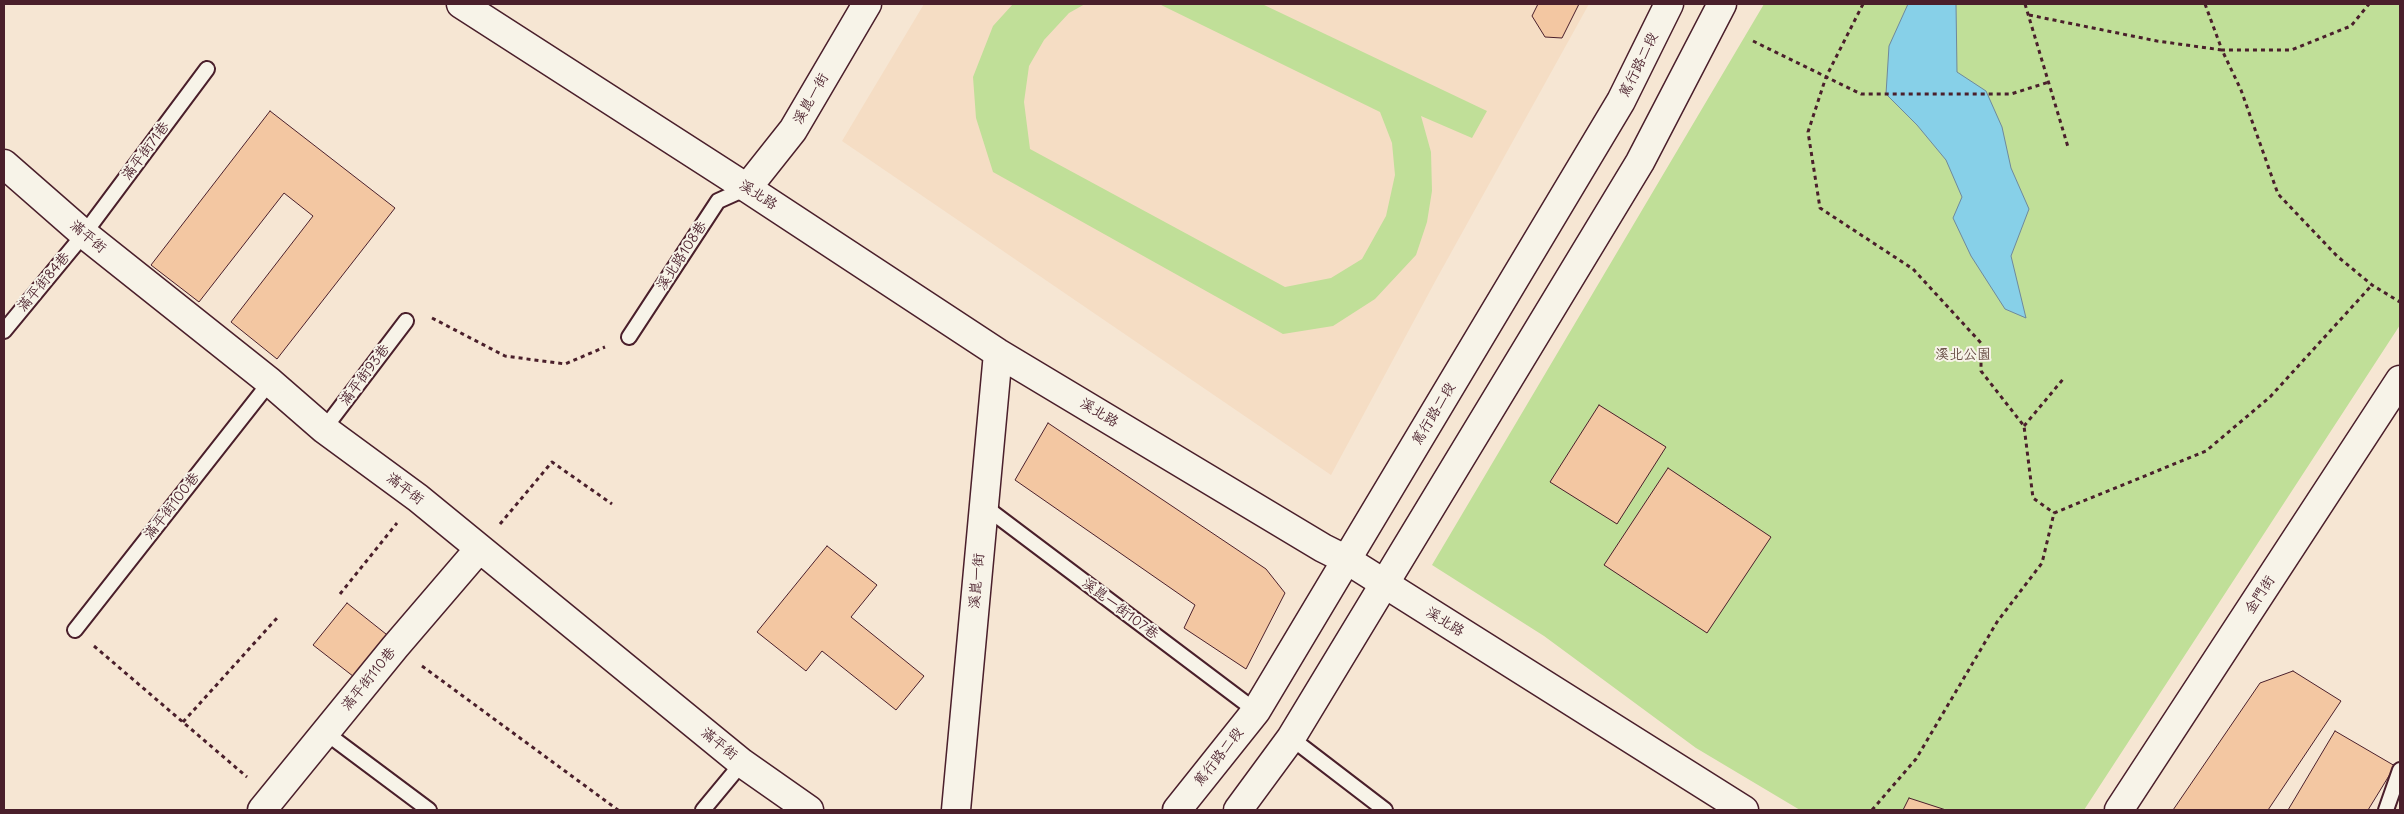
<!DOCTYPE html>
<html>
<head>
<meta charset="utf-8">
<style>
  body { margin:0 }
  #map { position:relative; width:2404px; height:814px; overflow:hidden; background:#f6e6d3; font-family:Delius,sans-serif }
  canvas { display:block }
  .frame { position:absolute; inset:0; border:5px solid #4a1f2b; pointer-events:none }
</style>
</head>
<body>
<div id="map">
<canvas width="2404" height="814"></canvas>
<div class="frame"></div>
</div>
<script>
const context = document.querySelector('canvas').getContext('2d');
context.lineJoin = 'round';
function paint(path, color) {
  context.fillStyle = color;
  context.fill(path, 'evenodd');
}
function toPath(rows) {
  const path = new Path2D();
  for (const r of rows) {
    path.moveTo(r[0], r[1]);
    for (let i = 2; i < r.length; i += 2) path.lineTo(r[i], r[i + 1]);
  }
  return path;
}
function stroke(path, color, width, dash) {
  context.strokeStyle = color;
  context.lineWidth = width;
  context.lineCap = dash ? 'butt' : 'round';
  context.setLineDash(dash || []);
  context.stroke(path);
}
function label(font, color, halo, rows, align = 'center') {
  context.font = font + ' Delius,"LXGW WenKai TC",sans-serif';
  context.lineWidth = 4;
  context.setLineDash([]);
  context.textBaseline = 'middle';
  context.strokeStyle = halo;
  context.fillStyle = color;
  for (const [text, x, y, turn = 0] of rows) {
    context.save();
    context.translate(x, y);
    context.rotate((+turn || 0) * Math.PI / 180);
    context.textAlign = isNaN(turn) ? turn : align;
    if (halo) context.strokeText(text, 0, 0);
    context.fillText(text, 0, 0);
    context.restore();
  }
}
const built = toPath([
  [924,4,1589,4,1437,278,1331,475,842,141]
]);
const green = toPath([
  [1013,4,1085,4,1069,13,1044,40,1029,66,1024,102,1030,149,1285,287,1331,278,1362,259,1386,216,1395,175,1392,143,1380,112,1159,4,1262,4,1487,111,1472,138,1421,116,1431,152,1432,191,1427,222,1416,255,1375,299,1333,326,1283,334,993,172,976,118,973,77,993,26],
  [1764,4,2400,4,2400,325,2084,810,1800,810,1696,748,1544,636,1432,565]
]);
const water = toPath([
  [1908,4,1956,4,1957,72,1986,91,2002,127,2011,168,2029,209,2011,256,2026,318,2005,309,1971,256,1953,218,1962,197,1946,160,1917,125,1886,94,1889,46,1908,4]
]);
const building = toPath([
  [1538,4,1579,4,1562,38,1545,37,1532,16,1538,4],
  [270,111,395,208,277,359,231,322,313,216,284,193,199,302,151,265,270,111],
  [1599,405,1666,447,1617,524,1550,482,1599,405],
  [1048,423,1266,569,1285,593,1246,669,1184,628,1195,605,1015,480,1048,423],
  [1668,468,1771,537,1707,633,1604,565,1668,468],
  [827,546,877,585,851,617,924,676,896,710,822,651,806,671,757,632,827,546],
  [347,603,391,638,358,680,313,645,347,603],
  [2293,671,2341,701,2268,810,2173,810,2260,683,2293,671],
  [2335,731,2395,766,2368,810,2288,810,2335,731],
  [1909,798,1946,810,1903,810,1909,798]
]);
const path = toPath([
  [1863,4,1826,77,1808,132,1820,208,1913,269,1981,343,1981,371,2024,426,2033,498,2054,513],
  [2025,4,2068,147],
  [2205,4,2222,50,2291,50,2351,26,2369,4],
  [2029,15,2157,41,2222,50,2241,90,2278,194,2337,256,2372,285,2400,302],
  [1753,41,1861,94,2011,94,2049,82],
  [432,318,505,356,565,364,605,347],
  [2024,426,2064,378],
  [500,524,552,462,612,504],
  [340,594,397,523],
  [94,646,247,777],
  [422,666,618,810],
  [183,722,277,618],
  [1872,810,1916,759,1997,622,2042,563,2054,513,2206,451,2270,397,2372,285]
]);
const lane = toPath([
  [4,331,84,234,207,69],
  [629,337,718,201,747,188],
  [324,429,406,321],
  [984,506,1256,711],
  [75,630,270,382],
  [326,733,429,810],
  [1291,738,1385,810],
  [703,810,742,763],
  [2386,810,2400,770]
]);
const street = toPath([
  [461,4,747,188,998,353,1323,548,1347,560,1744,810],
  [4,164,84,234,270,382,324,429,418,498,742,763,809,810],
  [747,188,793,130,867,4],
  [262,810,395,647,479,549],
  [956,810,998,353],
  [2119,810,2400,380]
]);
const secondary = toPath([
  [1177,810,1256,711,1621,101,1669,4],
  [1238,810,1291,738,1640,162,1722,4]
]);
const streetNames = [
  ["篤行路二段",1639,65,-64],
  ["溪崑一街",811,99,-60],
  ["滿平街71巷",146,151,-53],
  ["溪北路",758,195,33],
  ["滿平街",88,237,40],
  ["溪北路108巷",682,256,-57],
  ["滿平街84巷",44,282,-50],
  ["滿平街93巷",365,375,-53],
  ["溪北路",1099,413,31],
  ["篤行路二段",1434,414,-59],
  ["滿平街",405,489,37],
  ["滿平街100巷",172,506,-52],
  ["溪崑一街",977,581,-85],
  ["金門街",2260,595,-57],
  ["溪崑一街107巷",1120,609,37],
  ["溪北路",1445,622,32],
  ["滿平街110巷",369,679,-51],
  ["滿平街",719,744,39],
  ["篤行路二段",1219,757,-52]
];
const parkNames = [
  ["溪北公園",1963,355]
];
paint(built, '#f5ddc4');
paint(green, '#c0df98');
paint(water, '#87d0e8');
stroke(water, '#6f899c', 1);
paint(building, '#f3c7a2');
stroke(building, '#4a1f2b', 1);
stroke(lane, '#4a1f2b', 18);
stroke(street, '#4a1f2b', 31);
stroke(secondary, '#4a1f2b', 31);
stroke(path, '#4a1f2b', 3, [4, 4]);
stroke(lane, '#f7f3e8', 14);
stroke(street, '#f7f3e8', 28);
stroke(secondary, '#f7f3e8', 28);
label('14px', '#4a1f2b', '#f7f3e8', streetNames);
label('14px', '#684f46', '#f7f3e8', parkNames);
</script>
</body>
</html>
